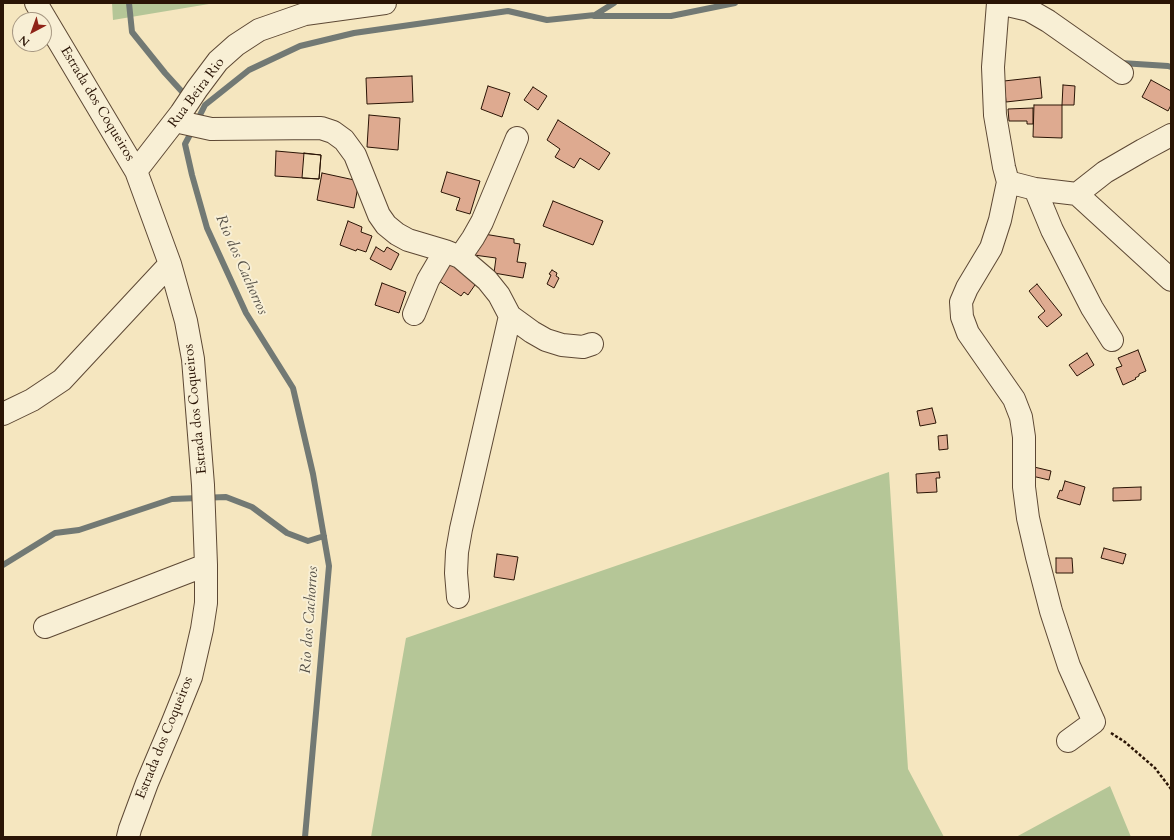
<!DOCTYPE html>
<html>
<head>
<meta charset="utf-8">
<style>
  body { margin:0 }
  #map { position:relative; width:1174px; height:840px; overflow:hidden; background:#f5e6bf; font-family:Cardo,serif }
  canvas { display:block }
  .frame { position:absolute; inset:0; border:4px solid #2a1405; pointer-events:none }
  .north { position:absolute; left:12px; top:12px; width:40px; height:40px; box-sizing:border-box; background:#f8efd5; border:1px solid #a69782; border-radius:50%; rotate:221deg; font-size:11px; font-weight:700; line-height:16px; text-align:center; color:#2a1405 }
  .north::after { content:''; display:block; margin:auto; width:14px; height:18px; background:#8f2418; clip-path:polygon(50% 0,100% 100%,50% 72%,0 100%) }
</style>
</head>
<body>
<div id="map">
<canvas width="1174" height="840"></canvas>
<div class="frame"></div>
<div class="north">N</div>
</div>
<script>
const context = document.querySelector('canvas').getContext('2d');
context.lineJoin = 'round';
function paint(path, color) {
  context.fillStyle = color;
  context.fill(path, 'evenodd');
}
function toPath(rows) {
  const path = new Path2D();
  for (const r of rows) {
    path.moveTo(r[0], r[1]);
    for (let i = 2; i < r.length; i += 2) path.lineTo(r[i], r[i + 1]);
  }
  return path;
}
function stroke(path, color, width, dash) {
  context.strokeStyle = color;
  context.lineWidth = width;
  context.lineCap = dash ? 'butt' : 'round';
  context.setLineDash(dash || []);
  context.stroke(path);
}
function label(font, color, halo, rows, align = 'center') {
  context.font = font + ' Cardo,serif';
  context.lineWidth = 4;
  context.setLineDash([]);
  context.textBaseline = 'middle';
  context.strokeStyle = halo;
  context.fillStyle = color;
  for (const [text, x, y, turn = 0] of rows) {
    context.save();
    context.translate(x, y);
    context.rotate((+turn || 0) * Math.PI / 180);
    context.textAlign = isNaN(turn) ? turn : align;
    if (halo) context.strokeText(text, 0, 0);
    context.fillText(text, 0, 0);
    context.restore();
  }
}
const green = toPath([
  [112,3,215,3,113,20],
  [889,472,908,769,944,837,371,837,406,638],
  [1110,786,1131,837,1016,837]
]);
const stream = toPath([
  [129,3,132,32,165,73,185,95,185,98],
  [594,16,671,16,735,3],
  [1121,63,1168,66,1171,67],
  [197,121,205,105,249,70,300,46,354,33,508,11,547,20,595,15,614,3],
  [193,129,185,144,192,175,207,228,246,313,293,388,313,474,329,566,305,837],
  [3,565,55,533,79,530,172,499,226,497,252,507,287,533,308,541,324,536]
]);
const building = toPath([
  [412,76,413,102,367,104,366,78,412,76],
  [1040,77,1042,98,1006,102,1004,81,1040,77],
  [1151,80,1171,91,1171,105,1168,111,1142,97,1151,80],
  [1063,85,1075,86,1074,105,1062,105,1063,85],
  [488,86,510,93,502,117,481,109,488,86],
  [533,87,547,96,538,110,524,100,533,87],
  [1034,105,1062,105,1062,138,1033,137,1034,105],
  [1033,108,1033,124,1027,124,1027,121,1009,121,1008,109,1033,108],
  [369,115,400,118,398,150,367,147,369,115],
  [558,120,610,153,599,170,580,158,574,168,555,157,560,149,547,140,558,120],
  [276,151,321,155,319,179,275,176,276,151],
  [304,153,321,155,319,179,302,178,304,153],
  [447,172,480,181,470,214,456,210,460,198,441,192,447,172],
  [322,173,359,181,354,208,317,200,322,173],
  [553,201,603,221,593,245,543,226,553,201],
  [348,221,362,227,361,232,372,236,366,252,357,249,356,251,340,245,348,221],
  [478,233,514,239,514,243,520,244,517,262,526,263,523,278,494,273,496,258,474,255,478,233],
  [376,247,384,252,387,247,399,254,391,270,370,259,376,247],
  [448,262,477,282,468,295,464,292,461,296,436,279,448,262],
  [552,270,557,273,556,276,559,278,554,288,547,284,551,275,549,274,552,270],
  [382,283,406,292,399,313,375,305,382,283],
  [1037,284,1062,315,1047,327,1038,317,1045,311,1029,291,1037,284],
  [1138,350,1146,371,1139,374,1139,376,1135,378,1136,379,1123,385,1116,368,1122,366,1118,358,1138,350],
  [1087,353,1094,365,1077,376,1069,365,1087,353],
  [932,408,936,423,920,426,917,411,932,408],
  [947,435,948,449,939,450,938,436,947,435],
  [1034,467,1051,471,1049,480,1032,476,1034,467],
  [939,472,940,478,936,478,937,492,917,493,916,474,939,472],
  [1065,481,1085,487,1080,505,1057,498,1060,490,1062,491,1065,481],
  [1141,487,1141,500,1113,501,1113,488,1141,487],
  [1104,548,1126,554,1123,564,1101,558,1104,548],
  [497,554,518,557,514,580,494,577,497,554],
  [1056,558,1072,558,1073,573,1056,573,1056,558]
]);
const path = toPath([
  [1111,733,1125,742,1155,768,1171,789]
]);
const minor = toPath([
  [36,3,136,171,170,264,186,321,193,359,203,485,206,565,206,603,202,629,191,677,172,724,147,783,130,829,128,837],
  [998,3,993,67,995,115,1004,167,1008,182,1035,189,1077,194,1105,172,1143,150,1171,135],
  [999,3,1029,10,1048,21,1122,73],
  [175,121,211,129,321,128,333,132,344,140,355,155,379,215,386,225,397,234,408,240,445,251,460,257,487,280,499,295,510,316,532,332,546,340,562,345,583,347,592,344],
  [136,171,181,113,197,89,218,61,236,45,259,30,305,14,385,3],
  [1008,182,1000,220,991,248,967,288,961,302,962,317,968,333,1014,399,1021,417,1024,437,1024,487,1028,518,1037,557,1051,611,1069,666,1094,722,1068,741],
  [1035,189,1052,230,1092,308,1112,340],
  [1077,194,1171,280],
  [460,257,473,238,482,222,517,138],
  [414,314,428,280,445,251],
  [3,414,32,400,62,380,170,264],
  [458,597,456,573,457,552,461,529,510,316],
  [45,627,206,565]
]);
const streetNames = [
  ["Rua Beira Rio",197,93,-53],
  ["Estrada dos Coqueiros",97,104,59],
  ["Estrada dos Coqueiros",196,409,-96],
  ["Estrada dos Coqueiros",165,738,-68]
];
const waterNames = [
  ["Rio dos Cachorros",241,265,66],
  ["Rio dos Cachorros",310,620,-86]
];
paint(green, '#b5c697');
stroke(stream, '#727974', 6);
paint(building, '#deaa90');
stroke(building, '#2a1405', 1);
stroke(minor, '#5d4834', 24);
stroke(path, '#2a1405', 2.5, [3, 2]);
stroke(minor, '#f8efd5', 22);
label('14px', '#2a1405', '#f8efd5', streetNames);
label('italic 15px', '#544f46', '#f8efd5', waterNames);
</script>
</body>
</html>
